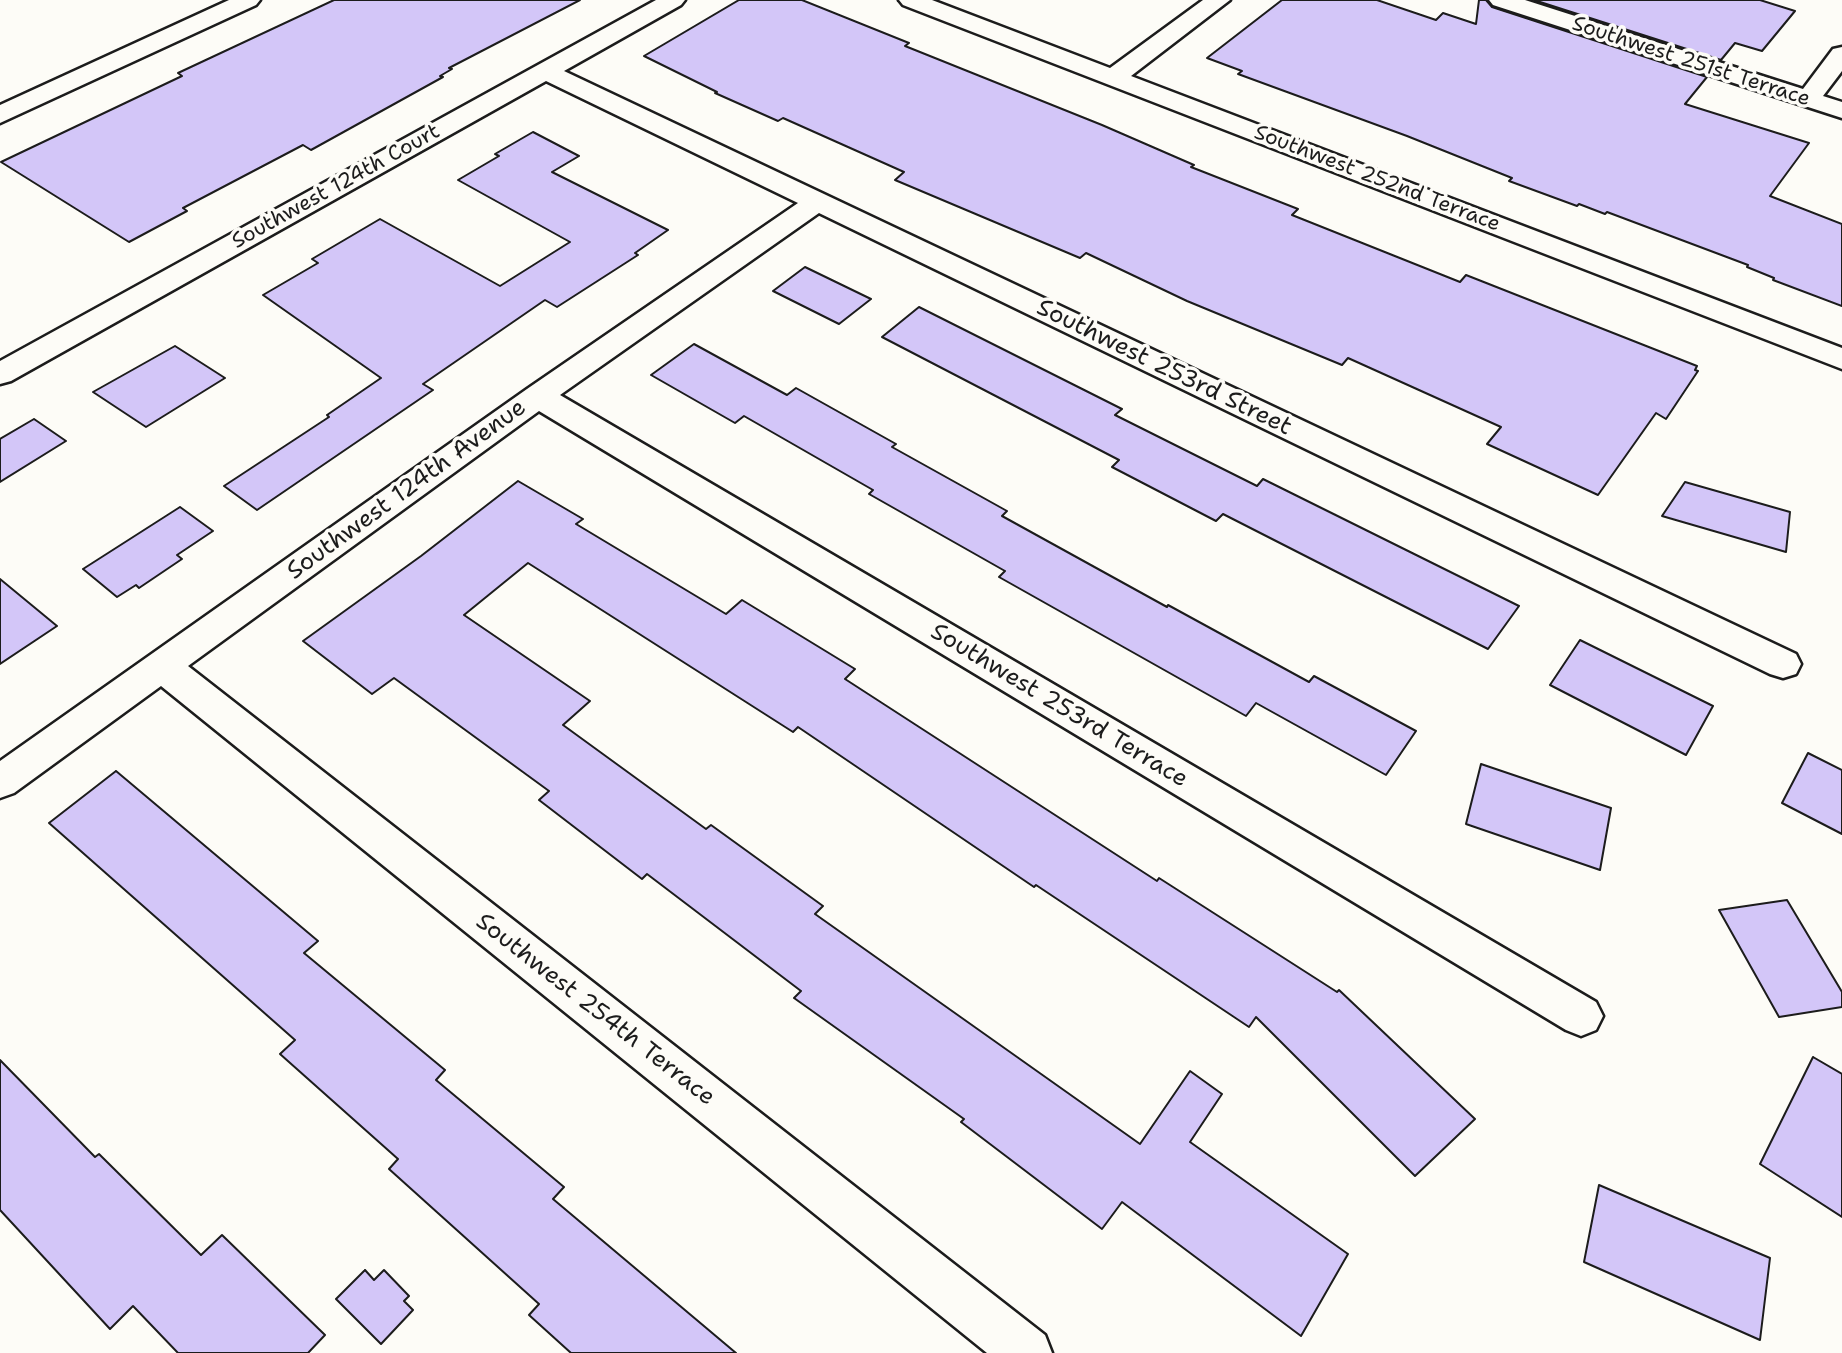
<!DOCTYPE html>
<html>
<head>
<meta charset="utf-8">
<style>
  body { margin:0 }
  canvas { display:block; background:#fdfcf7 }
</style>
</head>
<body>
<canvas width="1842" height="1353"></canvas>
<script>
const context = document.querySelector('canvas').getContext('2d');
context.lineJoin = 'round';
function paint(path, color) {
  context.fillStyle = color;
  context.fill(path, 'evenodd');
}
function toPath(rows) {
  const path = new Path2D();
  for (const r of rows) {
    path.moveTo(r[0], r[1]);
    for (let i = 2; i < r.length; i += 2) path.lineTo(r[i], r[i + 1]);
  }
  return path;
}
function stroke(path, color, width, dash) {
  context.strokeStyle = color;
  context.lineWidth = width;
  context.lineCap = dash ? 'butt' : 'round';
  context.setLineDash(dash || []);
  context.stroke(path);
}
function label(font, color, halo, rows, align = 'center') {
  context.font = font + ' "Shantell Sans",sans-serif';
  context.lineWidth = 7;
  context.setLineDash([]);
  context.textBaseline = 'middle';
  context.strokeStyle = halo;
  context.fillStyle = color;
  for (const [text, x, y, turn = 0] of rows) {
    context.save();
    context.translate(x, y);
    context.rotate((+turn || 0) * Math.PI / 180);
    context.textAlign = isNaN(turn) ? turn : align;
    if (halo) context.strokeText(text, 0, 0);
    context.fillText(text, 0, 0);
    context.restore();
  }
}
const building = toPath([
  [334,0,580,0,449,68,452,69,440,76,443,77,311,150,303,145,183,208,187,211,129,242,1,162,182,76,178,73,334,0],
  [739,0,802,0,909,43,905,46,1102,125,1194,165,1191,167,1298,209,1292,215,1460,282,1466,275,1697,366,1695,370,1698,371,1666,419,1656,413,1598,495,1487,444,1501,427,1348,358,1342,365,1187,301,1086,253,1080,258,895,180,904,172,783,118,778,121,715,93,717,92,644,56,739,0],
  [1282,0,1377,0,1436,20,1443,13,1476,24,1479,0,1486,0,1492,7,1707,77,1685,104,1809,143,1770,196,1842,224,1842,306,1773,280,1774,278,1747,267,1748,265,1607,212,1605,214,1579,204,1577,206,1509,181,1512,178,1407,136,1238,74,1242,71,1207,58,1282,0],
  [1534,0,1760,0,1795,11,1762,51,1735,43,1721,60,1534,0],
  [533,132,579,156,552,172,668,230,635,253,638,255,557,307,545,300,423,384,433,390,257,510,224,486,329,417,327,415,381,378,263,295,318,263,312,259,380,219,500,286,570,242,458,180,499,156,495,154,533,132],
  [805,267,871,299,839,324,773,291,805,267],
  [919,307,1122,409,1115,415,1257,486,1263,479,1519,606,1488,649,1223,514,1216,521,1112,467,1119,460,882,337,919,307],
  [694,344,787,395,796,388,896,444,892,447,1007,511,1002,516,1167,607,1168,605,1309,682,1314,676,1416,731,1386,775,1256,703,1246,716,999,577,1005,571,869,494,873,490,744,416,735,423,651,375,694,344],
  [175,346,225,378,146,427,93,392,175,346],
  [34,419,66,441,0,482,0,439,34,419],
  [518,481,583,519,576,524,726,614,742,600,855,669,845,679,1157,881,1159,878,1337,992,1339,990,1475,1119,1415,1176,1256,1017,1249,1027,1036,885,1034,887,798,727,793,732,528,563,464,615,590,701,563,725,706,829,711,825,823,906,815,914,1140,1144,1190,1071,1222,1094,1190,1142,1348,1254,1301,1336,1122,1202,1102,1229,961,1122,964,1119,794,998,801,991,647,874,642,879,539,800,549,791,394,678,372,694,303,641,421,556,518,481],
  [1685,482,1790,512,1786,552,1662,516,1685,482],
  [180,507,213,531,177,555,182,559,139,588,136,585,117,597,83,569,180,507],
  [0,579,57,626,0,664,0,579],
  [1580,640,1713,706,1686,755,1550,685,1580,640],
  [1808,753,1842,770,1842,834,1782,803,1808,753],
  [1481,764,1611,808,1600,870,1466,824,1481,764],
  [116,771,318,941,304,953,445,1070,436,1080,564,1187,553,1199,736,1353,571,1353,529,1315,539,1304,389,1169,398,1159,280,1054,295,1040,49,823,116,771],
  [1787,900,1842,992,1842,1007,1779,1017,1719,910,1787,900],
  [1813,1057,1842,1074,1842,1217,1760,1164,1813,1057],
  [0,1060,95,1157,99,1154,201,1255,222,1235,325,1335,308,1353,178,1353,133,1306,110,1329,0,1210,0,1060],
  [1599,1185,1770,1258,1760,1340,1584,1262,1599,1185],
  [365,1270,374,1280,384,1270,409,1296,404,1301,413,1310,381,1344,336,1299,365,1270]
]);
const minor = toPath([
  [229,0,260,0,256,5,0,123,0,105,229,0],
  [656,0,685,0,681,5,564,71,1796,654,1801,664,1796,674,1783,678,1770,674,819,213,560,395,1596,1002,1603,1016,1596,1030,1581,1036,1566,1030,539,411,188,666,1045,1335,1052,1353,987,1353,161,686,14,793,0,798,0,761,527,389,798,203,546,81,11,381,0,384,0,361,656,0],
  [899,0,932,0,1110,68,1203,0,1230,0,1131,76,1842,348,1842,369,903,5,899,0],
  [1489,0,1525,0,1803,89,1833,49,1842,47,1842,71,1823,96,1842,102,1842,118,1493,5,1489,0]
]);
const farStreetnames = [
  ["Southwest 251st Terrace",1691,62,18],
  ["Southwest 252nd Terrace",1377,179,21],
  ["Southwest 124th Court",336,187,-29]
];
const streetNames = [
  ["Southwest 253rd Street",1164,368,26],
  ["Southwest 124th Avenue",407,490,-36],
  ["Southwest 253rd Terrace",1059,706,31],
  ["Southwest 254th Terrace",595,1010,38]
];
paint(building, '#d3c6f8');
stroke(building, '#1c1c1c', 2);
stroke(minor, '#1c1c1c', 5);
paint(minor, '#fdfcf7');
label('21px', '#1c1c1c', '#fdfcf7', farStreetnames);
label('24px', '#1c1c1c', '#fdfcf7', streetNames);
</script>
</body>
</html>
